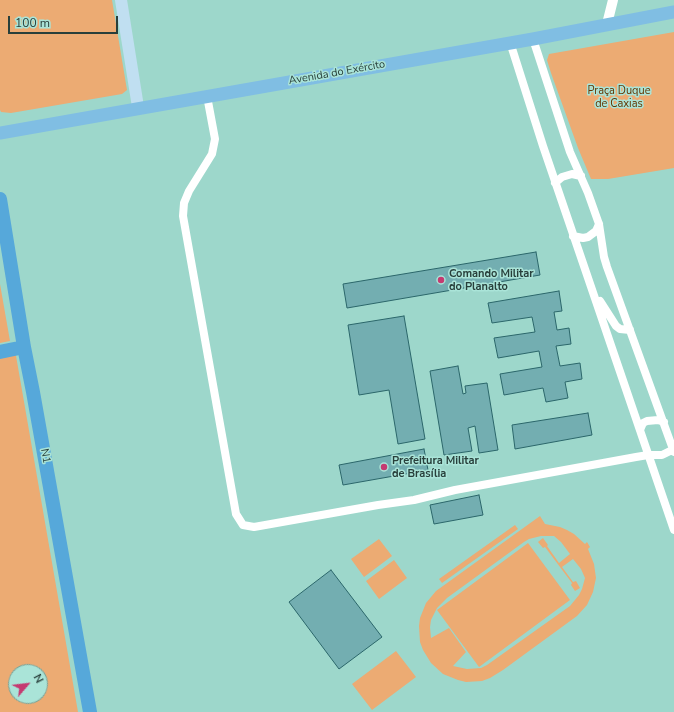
<!DOCTYPE html>
<html>
<head>
<meta charset="utf-8">
<style>
  body { margin:0 }
  #map { position:relative; width:674px; height:712px; overflow:hidden; background:#9dd7cb; font-family:"Nunito Sans",sans-serif }
  canvas { display:block }
  .north { position:absolute; left:8px; top:664px; width:40px; height:40px; box-sizing:border-box; background:#aae4d8; border:1px solid #76a299; border-radius:50%; rotate:62deg; font-size:11px; font-weight:700; line-height:16px; text-align:center; color:#283f3b }
  .north::after { content:''; display:block; margin:auto; width:14px; height:18px; background:#c53a71; clip-path:polygon(50% 0,100% 100%,50% 72%,0 100%) }
  .scale { position:absolute; left:8px; top:16px; width:110px; height:18px; box-sizing:border-box; border:2px solid #283f3b; border-top:0; padding-left:5px; font-size:12px; line-height:14px; white-space:nowrap; color:#283f3b; -webkit-text-stroke:3px #aae4d8; paint-order:stroke }
</style>
</head>
<body>
<div id="map">
<canvas width="674" height="712"></canvas>
<div class="north">N</div>
<div class="scale">100 m</div>
</div>
<script>
const context = document.querySelector('canvas').getContext('2d');
context.lineJoin = 'round';
function paint(path, color) {
  context.fillStyle = color;
  context.fill(path, 'evenodd');
}
function toPath(rows) {
  const path = new Path2D();
  for (const r of rows) {
    path.moveTo(r[0], r[1]);
    for (let i = 2; i < r.length; i += 2) path.lineTo(r[i], r[i + 1]);
  }
  return path;
}
function stroke(path, color, width, dash) {
  context.strokeStyle = color;
  context.lineWidth = width;
  context.lineCap = dash ? 'butt' : 'round';
  context.setLineDash(dash || []);
  context.stroke(path);
}
function label(font, color, halo, rows, align = 'center') {
  context.font = font + ' "Nunito Sans",sans-serif';
  context.lineWidth = 3;
  context.setLineDash([]);
  context.textBaseline = 'middle';
  context.strokeStyle = halo;
  context.fillStyle = color;
  for (const [text, x, y, turn = 0] of rows) {
    context.save();
    context.translate(x, y);
    context.rotate((+turn || 0) * Math.PI / 180);
    context.textAlign = isNaN(turn) ? turn : align;
    if (halo) context.strokeText(text, 0, 0);
    context.fillText(text, 0, 0);
    context.restore();
  }
}
const green = toPath([
  [0,0,112,0,127,90,122,94,11,113,1,112,0,110],
  [674,32,674,168,608,179,591,179,578,148,551,73,547,60,549,54],
  [0,284,10,341,0,343],
  [15,350,78,712,0,712,0,353],
  [16,672,40,672,40,696,16,696],
  [540,516,545,524,560,527,567,530,574,534,585,544,587,542,590,547,588,549,594,564,596,578,593,592,587,605,577,616,503,670,490,678,482,681,466,682,458,680,443,674,431,663,423,650,420,642,419,626,420,618,426,603,436,591],
  [541,536,554,536,561,542,570,554,559,563,547,546,548,545,543,538,538,542,543,548,545,547,572,583,571,585,575,591,580,588,576,581,573,582,562,567,573,559,581,569,585,578,582,589,579,595,570,606,487,665,481,668,467,669,453,666,466,652,449,628,431,638,430,627,431,620,437,608,447,598,524,542,529,539],
  [515,525,518,529,442,583,439,579],
  [379,539,392,556,364,577,351,559],
  [528,543,570,600,479,667,437,610],
  [394,560,407,578,379,599,366,581],
  [396,651,416,677,372,710,352,684]
]);
const building = toPath([
  [536,252,540,275,347,308,343,284,536,252],
  [559,291,562,311,554,312,557,330,569,328,571,344,556,346,560,366,580,363,582,379,565,382,568,398,546,402,543,388,504,395,500,374,542,367,539,351,498,358,494,338,535,332,532,317,492,323,488,303,559,291],
  [404,316,425,439,398,444,389,390,359,395,348,325,404,316],
  [458,366,463,394,466,393,465,386,487,383,498,450,479,453,475,426,468,428,472,451,444,455,430,371,458,366],
  [588,413,592,435,515,449,512,425,588,413],
  [424,449,428,470,343,485,339,465,424,449],
  [479,495,483,515,434,524,430,505,479,495],
  [331,570,382,637,339,669,289,602,331,570]
]);
const minor = toPath([
  [533,39,570,152,588,193,599,224,604,257,607,267,674,452],
  [510,42,543,146,674,530],
  [207,96,215,139,212,154,189,191,184,203,183,216,236,514,243,525,254,527,378,505,414,500,455,490,636,457,648,455,662,455,674,449],
  [555,183,562,177,572,174,581,176],
  [573,236,583,238,588,237,596,231,599,224],
  [600,301,616,326,620,329,630,330],
  [640,430,643,423,647,421,658,420,664,422]
]);
const tertiary = toPath([
  [607,24,613,0]
]);
const secondary = toPath([
  [121,0,138,107]
]);
const primary = toPath([
  [0,133,533,39,674,12]
]);
const trunk = toPath([
  [0,199,24,347,33,392,90,712],
  [0,352,24,347]
]);
const markers = [
  [441,280,4,"#c53a71"],
  [384,467,4,"#c53a71"]
];
const streetNames = [
  ["Avenida do Exército",337,73,-10],
  ["N1",45,456,80]
];
const parkNames = [
  ["Praça Duque",619,91],
  ["de Caxias",619,104]
];
const poiNames = [
  ["Comando Militar",449,274],
  ["do Planalto",449,287],
  ["Prefeitura Militar",392,461],
  ["de Brasília",392,474]
];
paint(green, '#ecab73');
paint(building, '#73aeb1');
stroke(building, '#2b666a', 1);
stroke(minor, '#fff', 8);
stroke(tertiary, '#fff', 10);
stroke(secondary, '#c0dff1', 12);
stroke(primary, '#80bee3', 13);
stroke(trunk, '#56a8da', 14);
for (const [x, y, r, color] of markers) {
  const dot = new Path2D();
  dot.arc(x, y, r, 0, 2 * Math.PI);
  context.fillStyle = color;
  context.fill(dot);
  stroke(dot, '#aae4d8', 1.5);
}
label('11px', '#283f3b', '#aae4d8', streetNames);
label('11px', '#633501', '#aae4d8', parkNames);
label('bold 11px', '#283f3b', '#aae4d8', poiNames, 'left');
</script>
</body>
</html>
